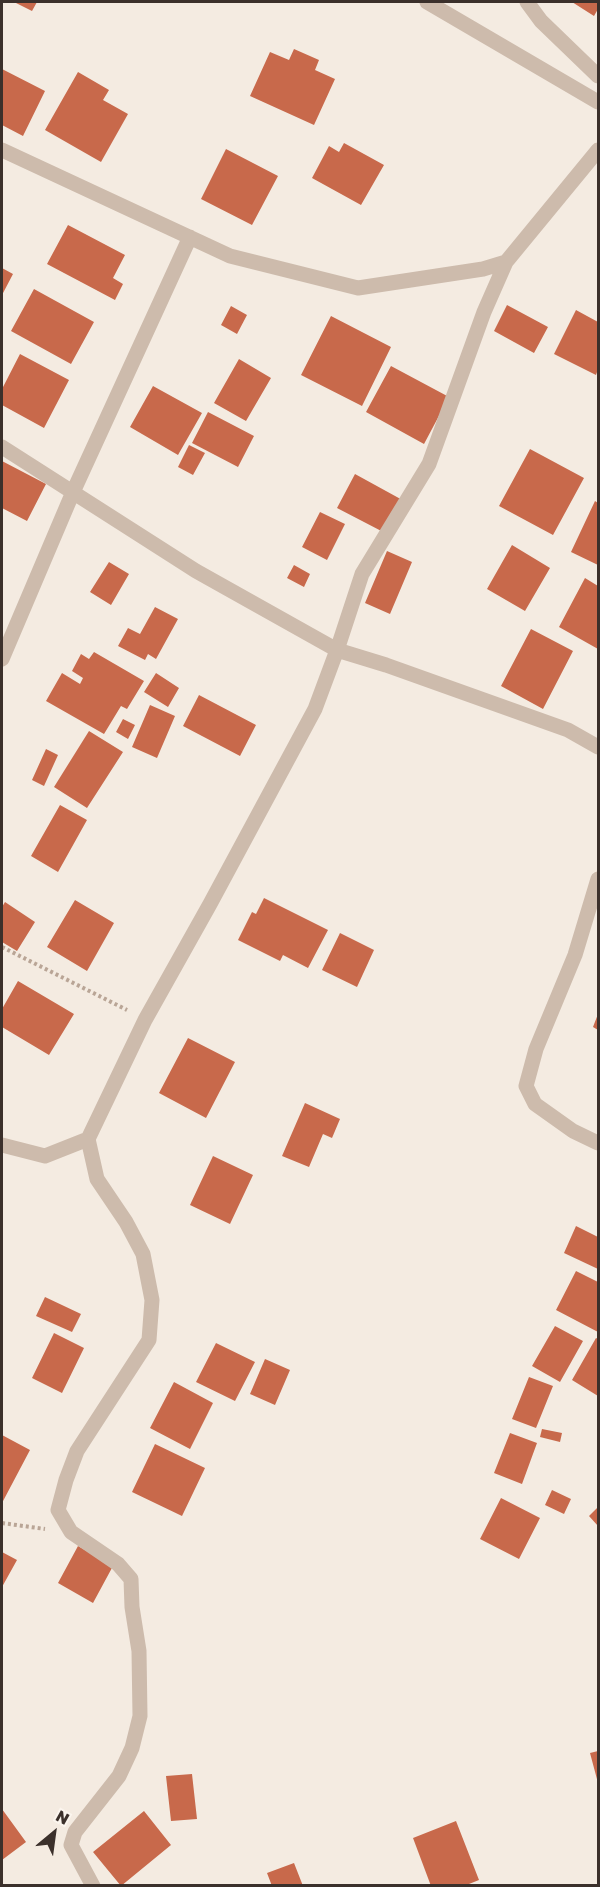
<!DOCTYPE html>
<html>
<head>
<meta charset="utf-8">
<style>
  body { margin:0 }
  #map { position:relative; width:600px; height:1887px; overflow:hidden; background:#f4ebe1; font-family:"Golos Text",sans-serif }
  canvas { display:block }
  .frame { position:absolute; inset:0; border:3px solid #3b302b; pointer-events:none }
  .north { position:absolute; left:24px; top:1803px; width:60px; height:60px; -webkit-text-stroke:4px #fbf5ee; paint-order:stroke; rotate:29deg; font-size:16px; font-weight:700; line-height:24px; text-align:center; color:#3b302b }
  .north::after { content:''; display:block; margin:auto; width:21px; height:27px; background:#3b302b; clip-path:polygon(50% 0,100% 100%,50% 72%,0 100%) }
</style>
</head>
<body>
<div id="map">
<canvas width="600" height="1887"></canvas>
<div class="frame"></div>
<div class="north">N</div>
</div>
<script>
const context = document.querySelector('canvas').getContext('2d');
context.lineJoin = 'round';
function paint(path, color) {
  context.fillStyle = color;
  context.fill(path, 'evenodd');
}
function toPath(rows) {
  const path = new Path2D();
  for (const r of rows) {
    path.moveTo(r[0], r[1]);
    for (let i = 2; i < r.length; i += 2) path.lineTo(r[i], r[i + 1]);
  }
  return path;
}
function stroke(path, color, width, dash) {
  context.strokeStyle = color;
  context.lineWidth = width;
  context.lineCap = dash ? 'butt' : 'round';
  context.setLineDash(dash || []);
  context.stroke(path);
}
const building = toPath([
  [14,2,37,2,32,11],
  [572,2,598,2,598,9,594,16],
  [294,49,319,60,315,70,335,79,314,125,250,96,270,52,289,60],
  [2,69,45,91,23,136,2,125],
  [78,72,109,90,103,100,128,114,101,162,45,130],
  [344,143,384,165,361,205,312,178,329,146,339,152],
  [226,149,278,176,252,225,201,199],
  [68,225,125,255,113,278,123,284,115,300,47,264],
  [2,268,13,274,2,295],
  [34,289,94,322,71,364,11,331],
  [507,305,548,327,534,353,494,331],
  [231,306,247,315,237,334,221,325],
  [576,310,598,322,598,369,596,375,554,354],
  [331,316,391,347,362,406,301,375],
  [20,354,69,380,44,428,2,405,2,389],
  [239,359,271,378,246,421,214,403],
  [391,366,449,397,424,444,366,412],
  [153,386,202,413,178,455,130,427],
  [208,412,254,436,238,467,192,443],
  [189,445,205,453,193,475,178,467],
  [530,449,584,478,553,535,499,506],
  [2,461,46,484,27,521,2,508],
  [355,474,406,502,389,535,337,508],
  [595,501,598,503,598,565,571,552],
  [320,512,345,524,327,560,302,547],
  [512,545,550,568,525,611,487,589],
  [387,551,412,562,390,614,365,603],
  [109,562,129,574,111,605,90,592],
  [294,565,310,574,304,587,287,578],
  [585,578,598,586,598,649,559,627],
  [155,607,178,619,156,659,148,654,145,660,118,646,128,628,140,634],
  [531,629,573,651,543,709,501,686],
  [94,652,144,681,127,709,121,706,104,734,46,701,62,673,80,684,83,678,72,671,81,654,89,659],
  [156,673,179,688,168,707,144,692],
  [199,695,256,725,240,756,183,726],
  [150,705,175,716,157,758,132,747],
  [123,719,135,725,128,739,116,732],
  [89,731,123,752,87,808,54,787],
  [46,749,58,755,44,786,32,780],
  [60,805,87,820,58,872,31,856],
  [264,898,328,930,308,968,283,955,280,961,238,940,252,912,256,914],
  [75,900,114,923,87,971,47,947],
  [5,902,35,922,17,951,2,942,2,907],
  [340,933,374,950,357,987,322,970],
  [18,981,74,1014,49,1055,2,1027,2,1009],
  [598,1014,598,1030,593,1027],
  [188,1038,235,1062,206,1118,159,1093],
  [305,1103,340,1119,332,1138,323,1134,309,1167,282,1156],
  [213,1156,253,1175,230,1224,190,1205],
  [576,1226,598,1237,598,1269,564,1253],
  [576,1271,598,1282,598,1332,556,1310],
  [45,1297,81,1314,72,1332,36,1316],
  [555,1326,583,1341,560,1382,532,1366],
  [54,1333,84,1348,62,1393,32,1378],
  [596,1338,598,1339,598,1396,572,1380],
  [216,1343,255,1362,235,1401,196,1382],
  [265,1359,290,1370,275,1405,250,1394],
  [529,1377,553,1386,536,1428,512,1419],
  [174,1382,213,1403,190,1449,150,1428],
  [542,1429,562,1433,560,1442,540,1437],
  [510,1433,537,1443,522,1484,494,1473],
  [2,1435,30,1450,2,1503],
  [155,1444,205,1468,182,1516,132,1492],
  [552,1490,571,1499,564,1514,545,1505],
  [501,1498,540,1518,519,1559,480,1539],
  [598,1507,598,1526,589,1516],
  [78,1546,113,1566,93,1603,58,1583],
  [2,1552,17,1560,2,1587],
  [598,1751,598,1783,590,1753],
  [192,1774,197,1819,171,1821,166,1776],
  [2,1809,26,1842,2,1860],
  [144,1811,171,1845,121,1886,93,1852],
  [456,1821,479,1880,464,1886,431,1886,413,1838],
  [294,1863,303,1886,272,1886,267,1873]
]);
const path = toPath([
  [2,947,127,1010],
  [2,1523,45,1529]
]);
const street = toPath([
  [427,2,598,102],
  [527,2,541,21,598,76],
  [2,150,230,256,358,288,483,269,506,262],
  [2,447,196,571,337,650,386,665,568,730,598,747],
  [2,659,73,492,190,237],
  [598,879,575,955,536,1049,526,1086,535,1104,573,1131,598,1143],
  [2,1145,45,1156,88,1139],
  [93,1886,71,1845,75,1832,119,1776,132,1748,140,1716,139,1651,132,1607,131,1579,118,1564,71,1532,58,1510,66,1480,77,1451,149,1340,152,1300,143,1254,126,1222,97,1179,88,1139,145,1020,210,904,315,709,337,650,362,574,429,464,484,312,506,262,598,150]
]);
paint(building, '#c8694b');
stroke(path, '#b9a596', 4, [3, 3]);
stroke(street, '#cdbbac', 15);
</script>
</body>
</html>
